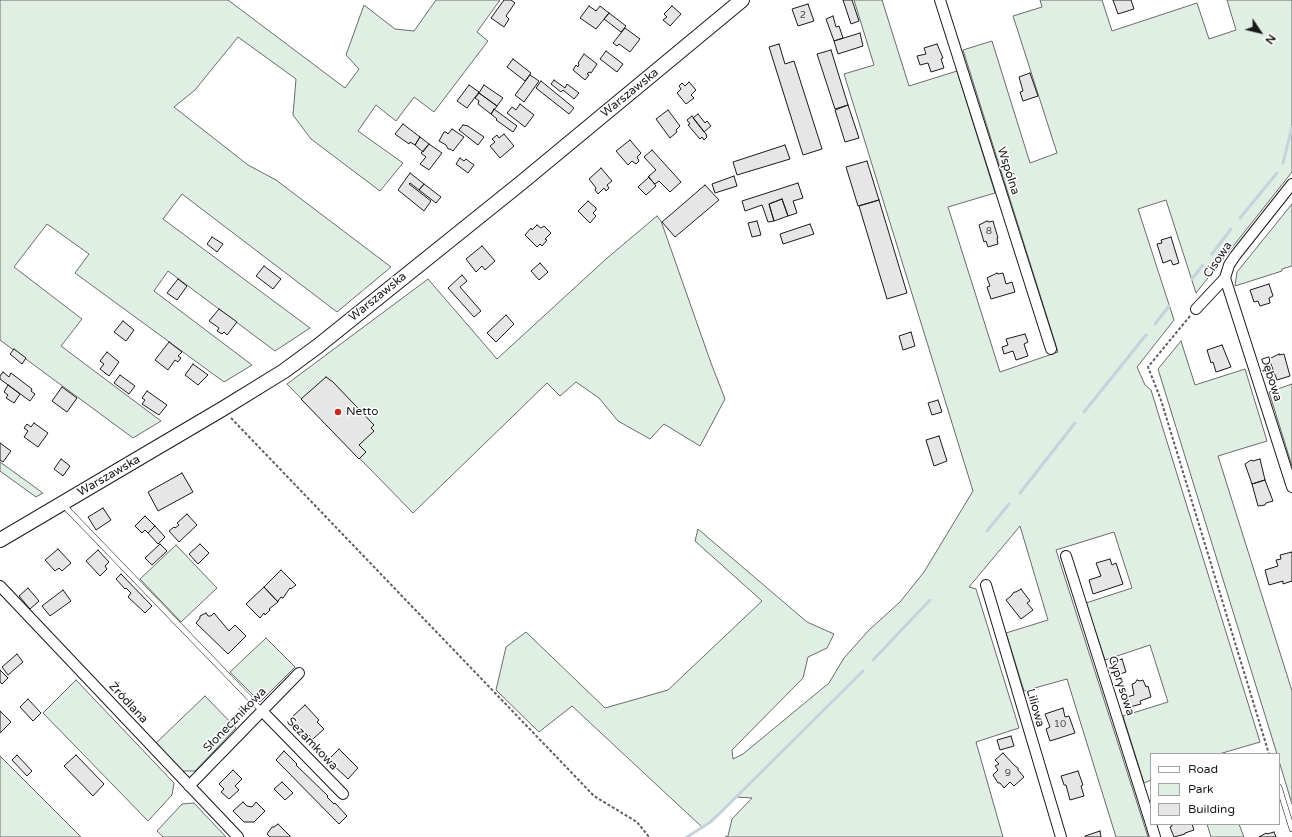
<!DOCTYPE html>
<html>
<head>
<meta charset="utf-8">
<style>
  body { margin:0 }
  #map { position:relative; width:1292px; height:837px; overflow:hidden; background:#fff; font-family:"Varela Round",sans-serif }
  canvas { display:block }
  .legend { position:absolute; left:1150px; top:753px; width:130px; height:72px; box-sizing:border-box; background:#fff; border:1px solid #a3a3a3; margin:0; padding:5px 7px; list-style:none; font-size:12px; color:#1a1a1a }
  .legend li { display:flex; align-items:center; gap:8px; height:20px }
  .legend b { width:20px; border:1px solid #a3a3a3 }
  .north { position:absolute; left:1240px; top:12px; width:40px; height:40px; -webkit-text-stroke:3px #fff; paint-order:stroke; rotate:125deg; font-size:11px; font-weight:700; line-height:16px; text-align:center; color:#1a1a1a }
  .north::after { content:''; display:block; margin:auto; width:14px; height:18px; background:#1a1a1a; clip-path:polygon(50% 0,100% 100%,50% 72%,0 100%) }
</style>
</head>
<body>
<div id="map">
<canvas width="1292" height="837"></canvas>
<ul class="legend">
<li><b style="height:5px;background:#fff"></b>Road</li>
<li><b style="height:11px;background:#e0efe3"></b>Park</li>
<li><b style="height:11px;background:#e6e6e6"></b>Building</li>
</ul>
<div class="north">N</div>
</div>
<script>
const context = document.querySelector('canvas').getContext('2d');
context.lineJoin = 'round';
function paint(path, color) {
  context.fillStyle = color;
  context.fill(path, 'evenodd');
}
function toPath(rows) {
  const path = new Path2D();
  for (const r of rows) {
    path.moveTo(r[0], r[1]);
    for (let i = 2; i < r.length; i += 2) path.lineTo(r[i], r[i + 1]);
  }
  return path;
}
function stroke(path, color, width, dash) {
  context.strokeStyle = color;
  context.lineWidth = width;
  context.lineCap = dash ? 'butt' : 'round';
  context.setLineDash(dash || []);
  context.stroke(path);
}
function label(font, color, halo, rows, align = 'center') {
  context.font = font + ' "Varela Round",sans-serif';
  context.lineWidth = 3;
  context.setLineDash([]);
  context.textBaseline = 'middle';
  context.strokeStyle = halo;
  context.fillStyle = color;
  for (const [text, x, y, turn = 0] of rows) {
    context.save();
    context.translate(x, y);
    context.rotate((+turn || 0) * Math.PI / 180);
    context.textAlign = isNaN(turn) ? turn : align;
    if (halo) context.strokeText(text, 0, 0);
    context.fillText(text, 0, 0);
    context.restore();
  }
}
const green = toPath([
  [0,0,228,0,345,88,359,69,346,55,364,5,395,29,414,31,436,0,500,0,477,32,488,41,434,112,414,97,396,121,376,105,358,131,403,163,380,191,311,139,293,115,296,79,238,37,195,90,174,107,248,165,276,180,391,267,337,312,182,194,163,219,310,328,275,351,168,271,154,291,252,365,224,382,75,273,89,254,47,224,14,267,82,319,61,346,161,421,133,438,0,340,0,0],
  [854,0,882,0,909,86,957,71,995,193,948,207,1000,372,1058,352,963,50,992,41,1030,163,1057,153,1013,16,1042,7,1040,0,1102,0,1112,31,1197,3,1209,39,1236,30,1227,0,1292,0,1292,172,1196,293,1166,200,1138,209,1174,320,1137,367,1145,385,1151,390,1260,742,1219,754,1151,754,1151,780,1144,783,1123,716,1168,702,1150,645,1105,660,1086,603,1132,588,1114,532,1056,550,1148,837,1116,837,1067,679,1024,691,1006,633,1048,620,1020,526,969,587,976,589,1019,728,976,742,1003,837,725,837,728,836,732,819,752,798,736,797,703,828,572,706,539,732,496,690,506,647,526,632,605,708,668,690,762,601,695,541,698,529,807,622,834,634,827,648,808,657,803,678,732,750,733,759,743,754,829,683,844,658,869,630,900,602,924,572,973,491,844,74,874,65,854,0],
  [1292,204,1292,266,1282,269,1282,271,1235,286,1237,272,1292,204],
  [657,216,661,221,711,363,725,399,700,446,664,424,650,439,618,421,599,398,576,382,560,396,547,383,413,513,287,384,428,279,497,359,606,259,657,216],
  [1181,341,1195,385,1245,369,1267,441,1218,456,1292,691,1292,804,1279,761,1279,754,1277,754,1158,369,1181,341],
  [1292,384,1292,466,1269,392,1292,384],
  [0,462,43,493,36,497,0,471,0,462],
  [176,545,217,588,181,622,140,579,176,545],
  [266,638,295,667,260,702,230,672,266,638],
  [76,680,174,783,172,795,148,821,43,713,76,680],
  [205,696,236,728,195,771,181,771,155,744,205,696],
  [0,756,81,837,0,837,0,756],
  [194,803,226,837,163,837,157,831,182,804,194,803],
  [1207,824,1239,824,1244,837,1211,837,1207,824]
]);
const stream = toPath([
  [1283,163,1292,127],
  [1240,218,1277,173],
  [1212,254,1231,229],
  [1192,279,1203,265],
  [1155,324,1169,306],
  [1084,412,1146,335],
  [1020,493,1075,423],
  [987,531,1009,504],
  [873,660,930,600],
  [687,837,712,821,863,671]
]);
const building = toPath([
  [504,0,511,0,515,3,506,16,509,19,504,27,491,18,504,0],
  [843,0,852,0,859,21,851,24,843,0],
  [1113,0,1131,0,1134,9,1118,14,1113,0],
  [808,4,814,21,798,26,792,9,808,4],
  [589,6,596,11,600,6,609,13,596,29,580,18,589,6],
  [672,6,681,14,670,26,663,20,667,17,664,14,672,6],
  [609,13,626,26,621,32,604,19,609,13],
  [833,16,836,27,839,26,843,38,834,41,826,19,833,16],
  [625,28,640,39,630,52,619,44,617,46,613,43,625,28],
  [860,33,863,46,838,54,834,41,860,33],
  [779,44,785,64,794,61,822,149,803,155,769,47,779,44],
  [937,44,943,58,941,59,944,68,931,72,928,63,920,65,917,56,926,54,924,48,937,44],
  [831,50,848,105,835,109,817,54,831,50],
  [606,51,623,64,617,72,600,59,606,51],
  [584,54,597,64,591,73,589,72,587,74,589,75,585,80,573,70,576,65,578,67,579,64,578,63,584,54],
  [513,59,531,73,525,81,507,67,513,59],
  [1030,73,1038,96,1023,101,1020,92,1023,91,1019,77,1030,73],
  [530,75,539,81,524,102,515,95,530,75],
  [554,80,565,88,567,84,579,93,574,99,563,90,561,92,551,84,554,80],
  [541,81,574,108,569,114,536,88,541,81],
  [689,82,696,90,691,95,694,98,686,104,677,93,681,89,679,86,682,83,685,86,689,82],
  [469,85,479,92,467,108,457,101,469,85],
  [484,85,503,98,497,106,479,93,484,85],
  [479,93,497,106,491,114,478,104,479,101,475,98,479,93],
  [520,104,534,115,525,127,507,113,512,107,516,110,520,104],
  [848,105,859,138,845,142,835,110,848,105],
  [494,109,517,126,513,132,496,120,497,119,491,114,494,109],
  [668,110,680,126,676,130,677,132,670,138,656,119,668,110],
  [698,114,705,123,707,121,711,126,704,132,693,118,698,114],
  [692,116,706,134,707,137,704,140,702,137,700,139,688,125,690,124,687,120,692,116],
  [403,124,420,137,415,145,410,142,409,144,395,134,403,124],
  [463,125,468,126,484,137,478,145,459,130,463,125],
  [452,129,464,137,453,151,450,149,448,149,446,145,439,141,444,132,446,132,448,134,452,129],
  [504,134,514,146,500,158,490,146,495,142,492,139,497,135,499,138,504,134],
  [420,137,429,144,423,152,415,145,420,137],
  [630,140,641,153,637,157,639,161,636,164,632,161,628,165,616,151,630,140],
  [429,144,442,153,429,170,420,164,426,157,421,153,429,144],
  [785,145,790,159,737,175,733,162,785,145],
  [652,150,681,182,670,192,659,181,655,184,648,177,656,170,644,157,652,150],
  [460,158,464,161,466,159,474,165,468,173,456,164,460,158],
  [867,161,879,200,858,206,846,167,867,161],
  [601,168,612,181,607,185,609,188,606,191,604,188,598,194,595,190,596,188,589,179,601,168],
  [410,173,424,184,419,190,410,183,409,184,431,201,424,211,398,190,410,173],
  [734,176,737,186,715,193,712,184,734,176],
  [649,177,656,186,646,195,638,187,649,177],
  [798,183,803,198,793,201,797,213,788,216,782,199,769,204,774,221,768,222,762,205,745,211,742,201,798,183],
  [424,184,441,197,436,203,419,190,424,184],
  [705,185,719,200,675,237,662,222,705,185],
  [782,199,788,216,774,221,769,204,782,199],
  [879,200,907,293,887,299,859,206,879,200],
  [588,201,596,208,596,210,593,213,596,216,590,223,578,211,588,201],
  [757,221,761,235,752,237,748,223,757,221],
  [987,221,989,222,993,221,998,238,997,238,998,244,988,247,986,241,984,242,979,225,987,221],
  [810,224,814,234,783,244,780,234,810,224],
  [537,225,541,228,544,226,551,233,545,239,547,240,542,246,540,244,537,247,525,235,531,228,532,230,537,225],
  [212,237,223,244,217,252,207,244,212,237],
  [1171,237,1179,263,1173,265,1171,260,1163,263,1157,244,1162,243,1161,240,1171,237],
  [482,246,495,261,485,270,482,266,476,272,466,259,482,246],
  [540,263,548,272,539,280,531,271,540,263],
  [264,266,281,279,273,289,256,276,264,266],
  [997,273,998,274,1003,273,1006,284,1012,282,1015,292,991,299,987,287,990,286,987,278,997,273],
  [462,275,467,281,460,287,481,311,474,317,448,288,462,275],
  [178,279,187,286,177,300,167,293,178,279],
  [1269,284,1273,296,1269,298,1270,303,1260,306,1258,301,1254,302,1250,290,1269,284],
  [219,309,237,322,227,335,224,332,222,334,217,331,219,328,209,321,219,309],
  [506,315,514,324,496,342,487,333,506,315],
  [123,321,134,330,126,341,114,332,123,321],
  [911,332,915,346,903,350,899,336,911,332],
  [1025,334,1028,342,1024,344,1028,356,1016,360,1013,351,1004,354,1002,347,1008,345,1006,339,1025,334],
  [169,342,182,352,178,356,181,358,178,362,175,360,168,370,155,360,169,342],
  [1222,345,1231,367,1216,372,1213,362,1211,363,1207,350,1222,345],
  [14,349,26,358,22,364,10,354,14,349],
  [107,352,119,362,109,376,100,369,104,364,100,361,107,352],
  [1279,354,1279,355,1284,354,1290,376,1277,380,1269,359,1279,354],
  [193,364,208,375,198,385,185,375,193,364],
  [3,372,9,377,11,373,32,389,31,391,35,394,30,401,0,379,0,376,3,372],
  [120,375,135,386,129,394,114,383,120,375],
  [326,377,333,382,374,425,371,428,374,431,359,445,366,452,359,459,301,399,326,377],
  [8,385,20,394,14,403,6,398,8,395,4,392,8,385],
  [62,387,77,398,67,412,52,401,62,387],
  [147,391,167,405,159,415,142,404,145,400,142,398,147,391],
  [938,400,942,412,932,415,928,403,938,400],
  [34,423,48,433,38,447,24,437,28,431,24,428,27,424,31,427,34,423],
  [939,436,947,461,934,466,926,440,939,436],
  [0,443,11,451,3,462,0,460,0,443],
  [61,459,70,466,63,476,54,469,61,459],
  [1260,459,1265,480,1252,484,1245,464,1251,460,1253,461,1260,459],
  [182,473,193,492,158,511,148,492,182,473],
  [1265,480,1273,501,1266,503,1265,505,1258,506,1252,484,1265,480],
  [103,508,111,520,96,530,88,517,103,508],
  [187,514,197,525,179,542,169,531,174,527,175,528,179,525,177,523,187,514],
  [145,516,155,526,148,533,145,530,142,533,135,526,145,516],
  [155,526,165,537,158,544,148,533,155,526],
  [160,544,167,551,152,565,145,558,160,544],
  [200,544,209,553,198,564,189,554,200,544],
  [58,549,71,563,62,571,59,568,55,571,45,560,58,549],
  [98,550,109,562,105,566,107,569,100,576,86,561,98,550],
  [1292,552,1292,581,1283,584,1283,581,1269,585,1265,570,1278,566,1276,560,1281,559,1280,555,1292,552],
  [1110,559,1112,565,1116,563,1123,584,1093,594,1089,580,1101,576,1096,563,1110,559],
  [281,570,296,585,291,589,290,588,283,598,281,597,278,601,278,602,264,587,281,570],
  [121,574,152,606,145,613,128,597,131,593,126,588,125,589,116,579,121,574],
  [264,587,278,602,269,609,270,610,265,615,264,613,260,618,246,604,264,587],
  [28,588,39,601,30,609,19,596,28,588],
  [1021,589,1030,601,1027,603,1033,610,1021,619,1006,600,1011,596,1014,592,1016,592,1021,589],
  [63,590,71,601,50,616,42,606,63,590],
  [206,613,208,616,211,616,214,613,229,631,235,625,246,636,228,654,196,623,200,618,200,616,206,613],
  [17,654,23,662,8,675,2,667,17,654],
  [1122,659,1126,672,1117,675,1113,662,1122,659],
  [0,670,8,678,2,684,0,682,0,670],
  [1137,680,1140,681,1143,680,1146,687,1148,686,1151,697,1140,701,1141,704,1130,707,1127,697,1134,695,1132,684,1135,683,1137,680],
  [28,699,41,713,33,721,20,707,28,699],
  [305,705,319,720,317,722,324,729,313,739,306,732,305,734,291,718,305,705],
  [1063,708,1065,717,1069,716,1075,733,1050,741,1046,729,1050,727,1045,714,1063,708],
  [0,711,11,722,0,733,0,711],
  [1011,736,1014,746,1000,750,997,740,1011,736],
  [339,749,358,768,348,779,328,760,339,749],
  [284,751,297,764,296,765,328,796,327,797,334,804,335,803,347,816,339,824,276,760,284,751],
  [1003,753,1014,765,1018,768,1018,770,1024,777,1014,786,1010,782,1004,788,1000,783,998,783,993,775,998,770,995,766,999,764,995,760,1003,753],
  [17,755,32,771,27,776,12,760,17,755],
  [76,755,104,784,93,796,64,766,76,755],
  [233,770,242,779,235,786,239,790,229,799,221,792,224,789,219,784,233,770],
  [1078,771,1083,785,1081,786,1084,796,1070,800,1066,785,1064,785,1061,776,1078,771],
  [282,782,293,793,285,800,274,789,282,782],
  [243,802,247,806,252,807,256,802,265,811,254,822,244,822,233,811,243,802],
  [278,824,290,836,290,837,270,837,267,834,272,827,274,827,278,824],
  [1172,824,1192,824,1194,830,1185,833,1185,834,1174,837,1170,827,1172,826,1172,824],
  [1100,831,1101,837,1085,837,1085,836,1100,831],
  [1274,832,1276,837,1259,837,1266,833,1267,834,1274,832]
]);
const path = toPath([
  [1190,316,1148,367,1161,400,1269,754],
  [231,418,594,796,637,822,649,837]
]);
const service = toPath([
  [63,504,70,512,262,711],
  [1279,787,1292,829]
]);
const minor = toPath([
  [940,0,1051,349],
  [1225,278,1292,487],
  [1196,309,1225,278,1229,265,1235,256,1292,184],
  [1066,556,1151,824],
  [986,585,1061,837],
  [0,586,238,837],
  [262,711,343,794],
  [189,786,299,673],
  [1151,824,1155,837]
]);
const secondary = toPath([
  [0,540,224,408,284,371,318,346,521,183,742,0]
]);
const markers = [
  [338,412,4,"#c62828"]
];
const numberNames = [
  ["2",803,15],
  ["8",989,231],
  ["10",1060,724],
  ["9",1008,773]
];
const streetNames = [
  ["Warszawska",630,93,-39],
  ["Wspólna",1008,171,72],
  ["Cisowa",1218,260,-56],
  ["Warszawska",378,297,-39],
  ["Dębowa",1271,379,72],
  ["Warszawska",109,476,-30],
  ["Cyprysowa",1121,686,72],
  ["Źródlana",128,703,47],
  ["Liliowa",1035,708,74],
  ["Słonecznikowa",235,720,-46],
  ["Sezamkowa",312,744,46]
];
const poiNames = [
  ["Netto",346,412]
];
paint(green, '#e0efe3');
stroke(green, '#6a6a6a', 1);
stroke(stream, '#c6d2dc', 3);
paint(building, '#e6e6e6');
stroke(building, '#1a1a1a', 1);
stroke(service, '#1a1a1a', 6);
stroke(minor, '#1a1a1a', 12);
stroke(secondary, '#1a1a1a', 16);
stroke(path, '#5f5f5f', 2, [3, 2]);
stroke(service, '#fff', 5);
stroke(minor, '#fff', 10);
stroke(secondary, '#fff', 14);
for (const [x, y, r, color] of markers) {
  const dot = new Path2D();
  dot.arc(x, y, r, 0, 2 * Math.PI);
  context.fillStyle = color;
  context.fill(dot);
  stroke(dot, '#fff', 1.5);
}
label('10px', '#4d4d4d', null, numberNames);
label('12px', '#1a1a1a', '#fff', streetNames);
label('12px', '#1a1a1a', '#fff', poiNames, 'left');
</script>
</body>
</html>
